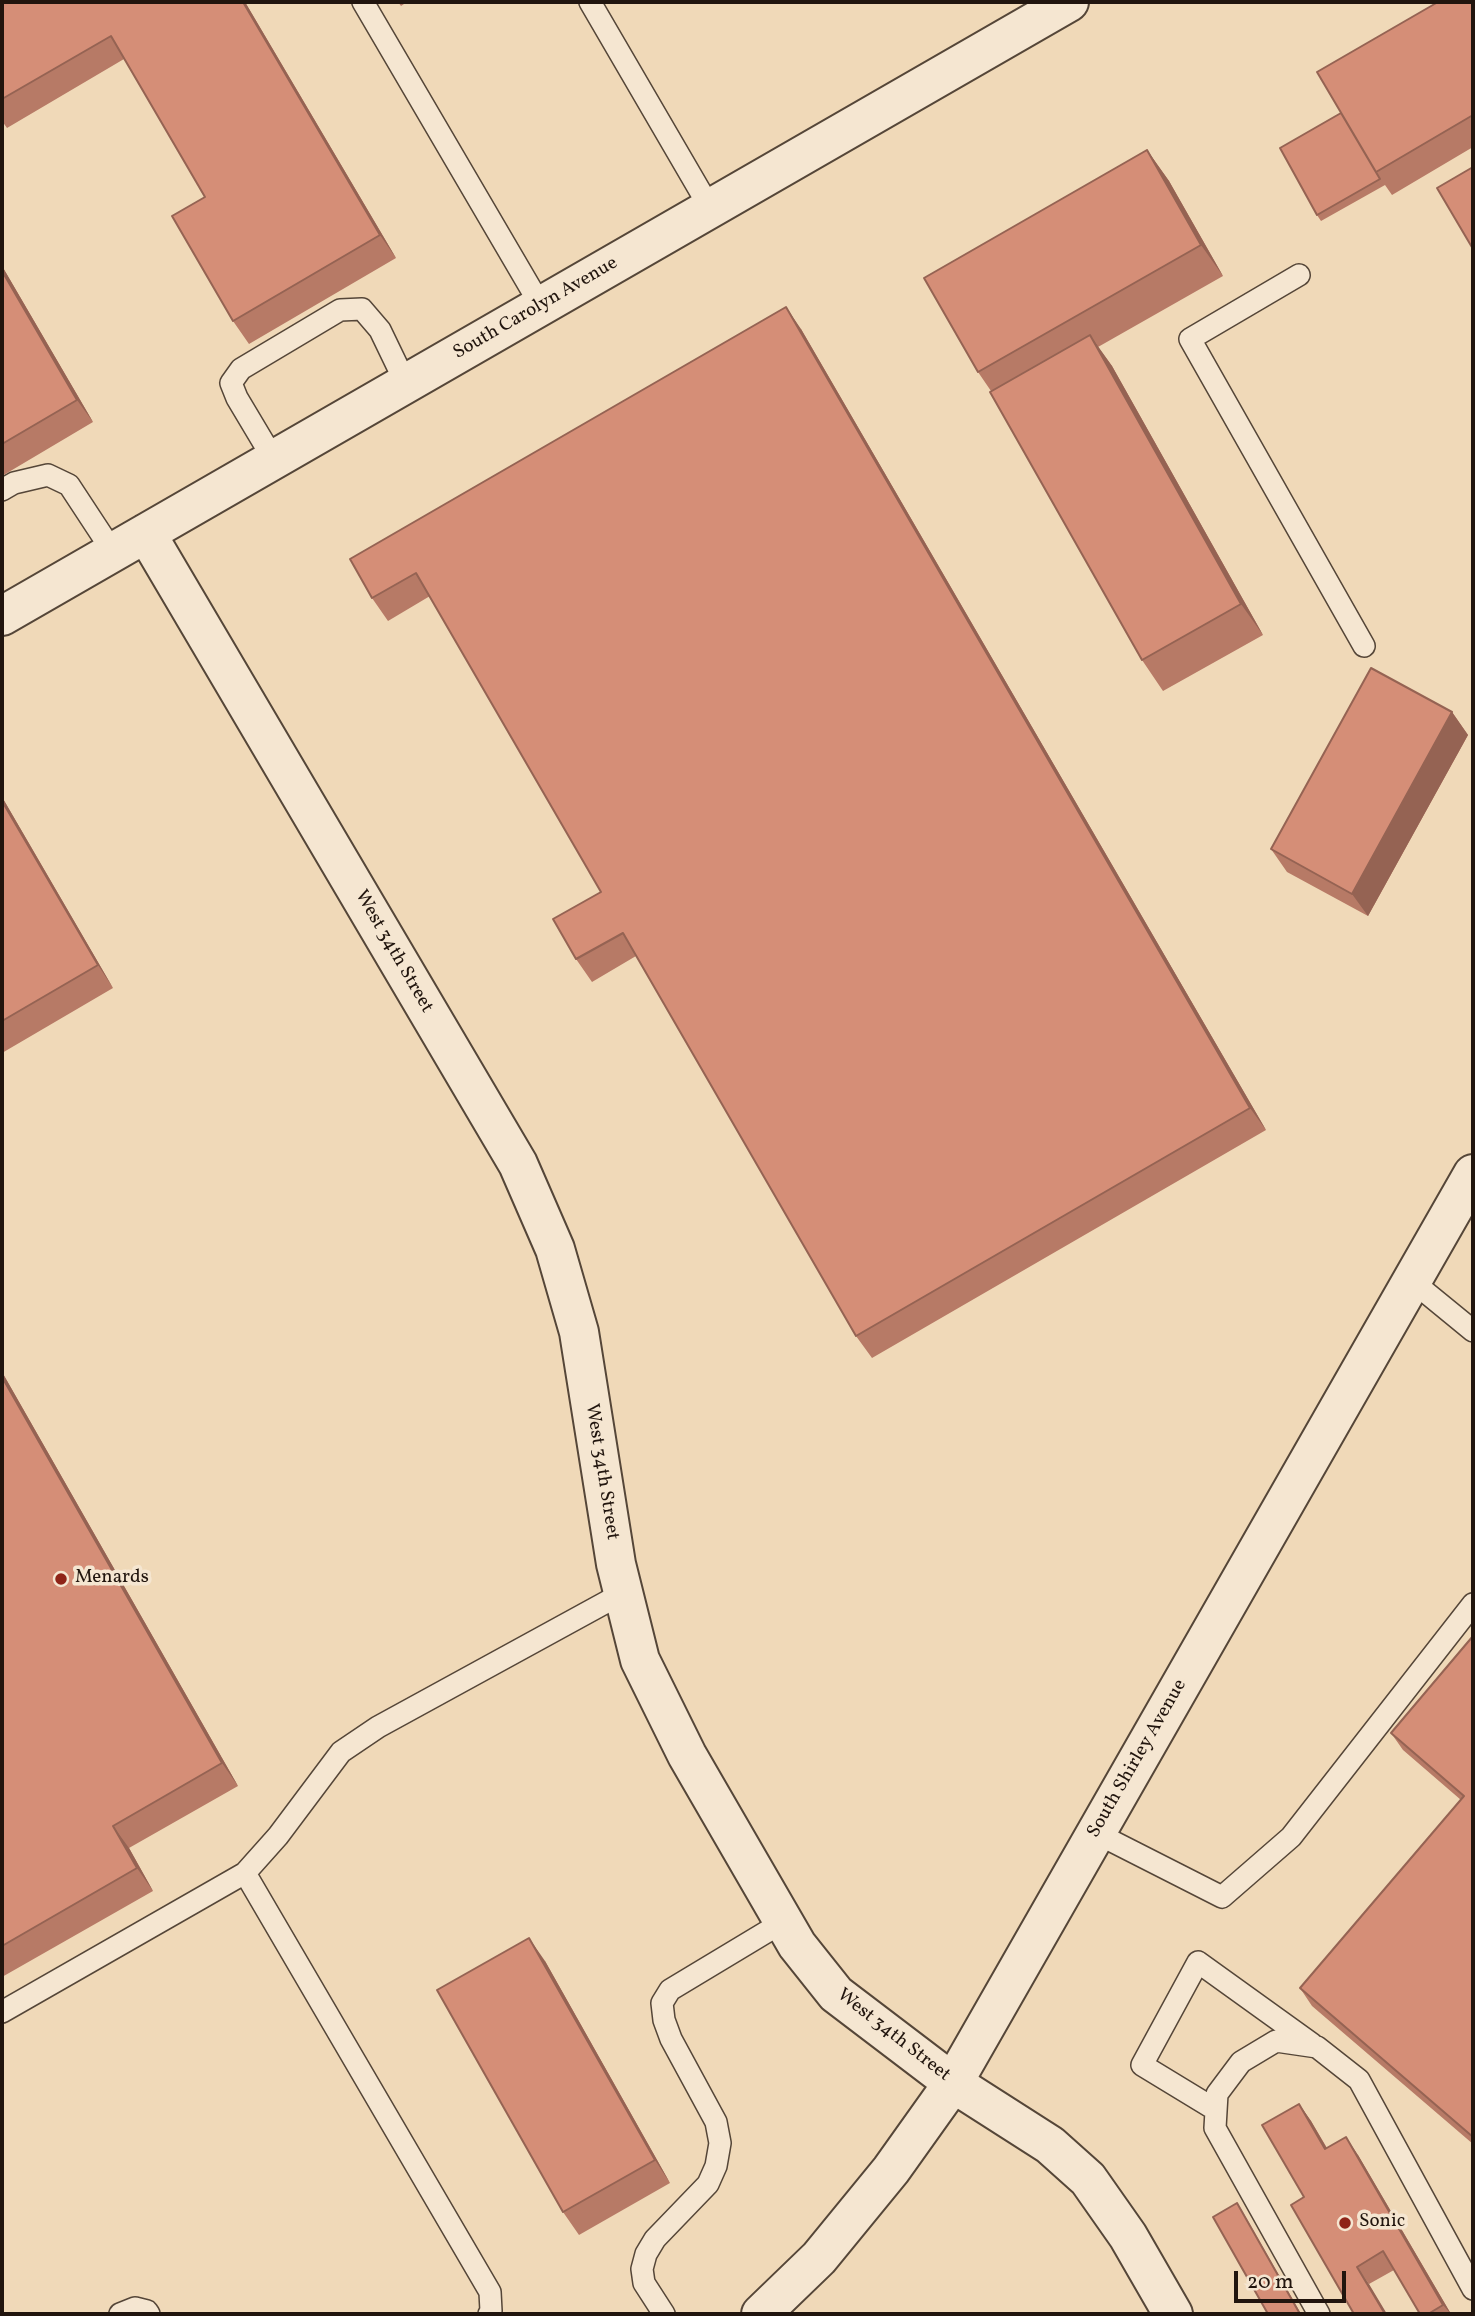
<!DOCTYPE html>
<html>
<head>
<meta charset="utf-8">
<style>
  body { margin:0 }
  #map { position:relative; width:1475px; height:2316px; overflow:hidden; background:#f0d9b8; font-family:Vollkorn,serif }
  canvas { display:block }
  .frame { position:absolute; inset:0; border:4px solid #21150e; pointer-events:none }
  .scale { position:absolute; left:1234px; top:2271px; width:112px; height:32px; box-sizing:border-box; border:4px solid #21150e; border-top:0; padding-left:9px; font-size:21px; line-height:24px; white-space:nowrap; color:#21150e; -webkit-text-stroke:5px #f5e6d1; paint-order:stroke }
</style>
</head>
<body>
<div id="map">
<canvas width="1475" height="2316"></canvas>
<div class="frame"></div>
<div class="scale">20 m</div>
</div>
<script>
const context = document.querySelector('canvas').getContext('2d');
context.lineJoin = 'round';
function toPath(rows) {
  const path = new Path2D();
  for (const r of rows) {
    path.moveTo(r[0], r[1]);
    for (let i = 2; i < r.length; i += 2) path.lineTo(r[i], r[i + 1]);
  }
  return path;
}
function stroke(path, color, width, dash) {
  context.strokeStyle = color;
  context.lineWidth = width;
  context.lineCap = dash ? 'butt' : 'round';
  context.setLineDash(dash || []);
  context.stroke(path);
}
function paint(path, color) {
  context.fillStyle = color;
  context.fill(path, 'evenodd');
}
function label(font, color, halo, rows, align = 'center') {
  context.font = font + ' Vollkorn,serif';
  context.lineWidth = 7;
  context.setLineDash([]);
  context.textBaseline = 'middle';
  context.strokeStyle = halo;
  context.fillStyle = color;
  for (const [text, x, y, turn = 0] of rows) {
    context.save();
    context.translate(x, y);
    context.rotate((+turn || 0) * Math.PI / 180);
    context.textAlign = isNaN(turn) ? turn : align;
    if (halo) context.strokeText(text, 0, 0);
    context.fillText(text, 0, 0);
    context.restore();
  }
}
const service = toPath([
  [363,2,541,306],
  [590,2,710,208],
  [1299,275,1190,339,1364,646],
  [274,460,237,398,231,383,241,369,340,310,362,309,380,330,406,384],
  [2,490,14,483,48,475,69,485,113,552],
  [1412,1281,1473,1331],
  [1096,1833,1222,1897,1291,1837,1473,1604],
  [245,1873,490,2292,491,2311,489,2314],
  [2,2012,245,1873,278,1836,341,1752,378,1727,623,1593],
  [1216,2110,1142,2065,1198,1962,1312,2044],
  [120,2314,135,2308,147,2311,149,2314],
  [664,2314,644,2283,642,2269,646,2254,655,2239,708,2184,716,2166,720,2143,716,2122,671,2039,664,2020,662,2003,670,1990,783,1922],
  [1319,2314,1215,2128,1217,2094,1241,2062,1276,2041,1317,2047,1359,2080,1473,2289]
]);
const minor = toPath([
  [146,533,518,1164,555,1249,579,1332,616,1564,640,1660,687,1755,797,1945,836,1994,953,2083,1050,2145,1088,2179,1128,2236,1173,2314],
  [2,616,1069,2]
]);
const tertiary = toPath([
  [761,2314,819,2258,891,2170,953,2083,1473,1174]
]);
const wall = toPath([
  [2,2,245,2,396,258,249,344,233,321,205,197,124,59,7,128,2,121],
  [398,2,407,2,401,6],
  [1473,2,1473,147,1392,195,1385,185,1321,221,1317,215,1341,113],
  [1147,150,1169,181,1223,276,1098,347,1112,366,1263,635,1163,691,1142,660,991,391,978,372],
  [2,266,93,422,2,476],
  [801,329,1266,1130,872,1358,856,1336,636,956,592,982,576,959,601,892,430,596,388,621,372,598],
  [1452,712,1468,735,1368,916,1287,872,1271,849],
  [2,797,113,988,2,1053],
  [2,1372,238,1786,129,1848,153,1891,2,1977],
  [1473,1636,1473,2144,1312,2006,1300,1988,1461,1800,1403,1750,1391,1733],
  [545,1961,670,2183,579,2235,563,2212],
  [1299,2104,1311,2121,1327,2148,1358,2155,1451,2314,1420,2314,1394,2270,1369,2284,1304,2197]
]);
const shadedWall = toPath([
  [243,2,245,2,396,258,380,235],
  [1147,150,1169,181,1223,276,1201,245],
  [2,266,93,422,77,400,2,271],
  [786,307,801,329,1266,1130,1250,1108],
  [1090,335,1112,366,1263,635,1241,604],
  [1452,712,1468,735,1368,916,1352,894],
  [2,797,113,988,98,965,2,801],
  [2,1372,238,1786,222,1763,2,1377],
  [113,1826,129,1848,153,1891,137,1868],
  [529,1938,545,1961,670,2183,655,2160],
  [1299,2104,1311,2121,1337,2166,1325,2149],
  [1346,2137,1358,2155,1451,2314,1443,2305],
  [1237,2203,1241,2209,1301,2314,1300,2314],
  [1357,2267,1369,2284,1387,2314,1385,2314]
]);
const building = toPath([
  [2,2,243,2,380,235,233,321,172,216,205,197,111,36,2,99,2,2],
  [1438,2,1473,2,1473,115,1376,172,1317,72,1438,2],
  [1341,113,1380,179,1317,215,1280,148,1341,113],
  [1147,150,1201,245,978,372,924,278,1147,150],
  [1473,167,1473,249,1437,188,1473,167],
  [2,271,77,400,2,444,2,271],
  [786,307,1250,1108,856,1336,623,933,576,959,553,919,601,892,416,573,372,598,350,559,786,307],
  [1090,335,1241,604,1142,660,990,392,1090,335],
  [1371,668,1452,712,1352,894,1271,849,1371,668],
  [2,801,98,965,2,1021,2,801],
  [2,1377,222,1763,113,1826,137,1868,2,1946,2,1377],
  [1473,1636,1473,2137,1300,1988,1464,1796,1391,1733,1473,1636],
  [529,1938,655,2160,563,2212,437,1990,529,1938],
  [1299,2104,1325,2149,1346,2137,1443,2305,1428,2314,1420,2314,1383,2251,1357,2267,1385,2314,1354,2314,1291,2205,1304,2197,1262,2125,1299,2104],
  [1237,2203,1300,2314,1268,2314,1213,2217,1237,2203]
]);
const markers = [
  [61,1579,7,"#8f2418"],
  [1345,2223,7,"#8f2418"]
];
const streetNames = [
  ["South Carolyn Avenue",536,309,-30],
  ["West 34th Street",393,952,60],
  ["West 34th Street",601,1472,81],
  ["South Shirley Avenue",1138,1759,-60],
  ["West 34th Street",893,2036,38]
];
const poiNames = [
  ["Menards",75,1579],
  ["Sonic",1359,2223]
];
stroke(service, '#554638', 24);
stroke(minor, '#554638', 42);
stroke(tertiary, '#554638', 42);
stroke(service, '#f5e6d1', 21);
stroke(minor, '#f5e6d1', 38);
stroke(tertiary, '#f5e6d1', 38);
paint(wall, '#b77a66');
paint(shadedWall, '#956353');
paint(building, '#d58e77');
stroke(building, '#956353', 2);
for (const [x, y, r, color] of markers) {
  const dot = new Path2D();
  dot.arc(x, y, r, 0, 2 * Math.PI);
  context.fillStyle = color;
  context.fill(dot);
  stroke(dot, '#f5e6d1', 2.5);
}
label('19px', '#21150e', '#f5e6d1', streetNames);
label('19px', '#21150e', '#f5e6d1', poiNames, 'left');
</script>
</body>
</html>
